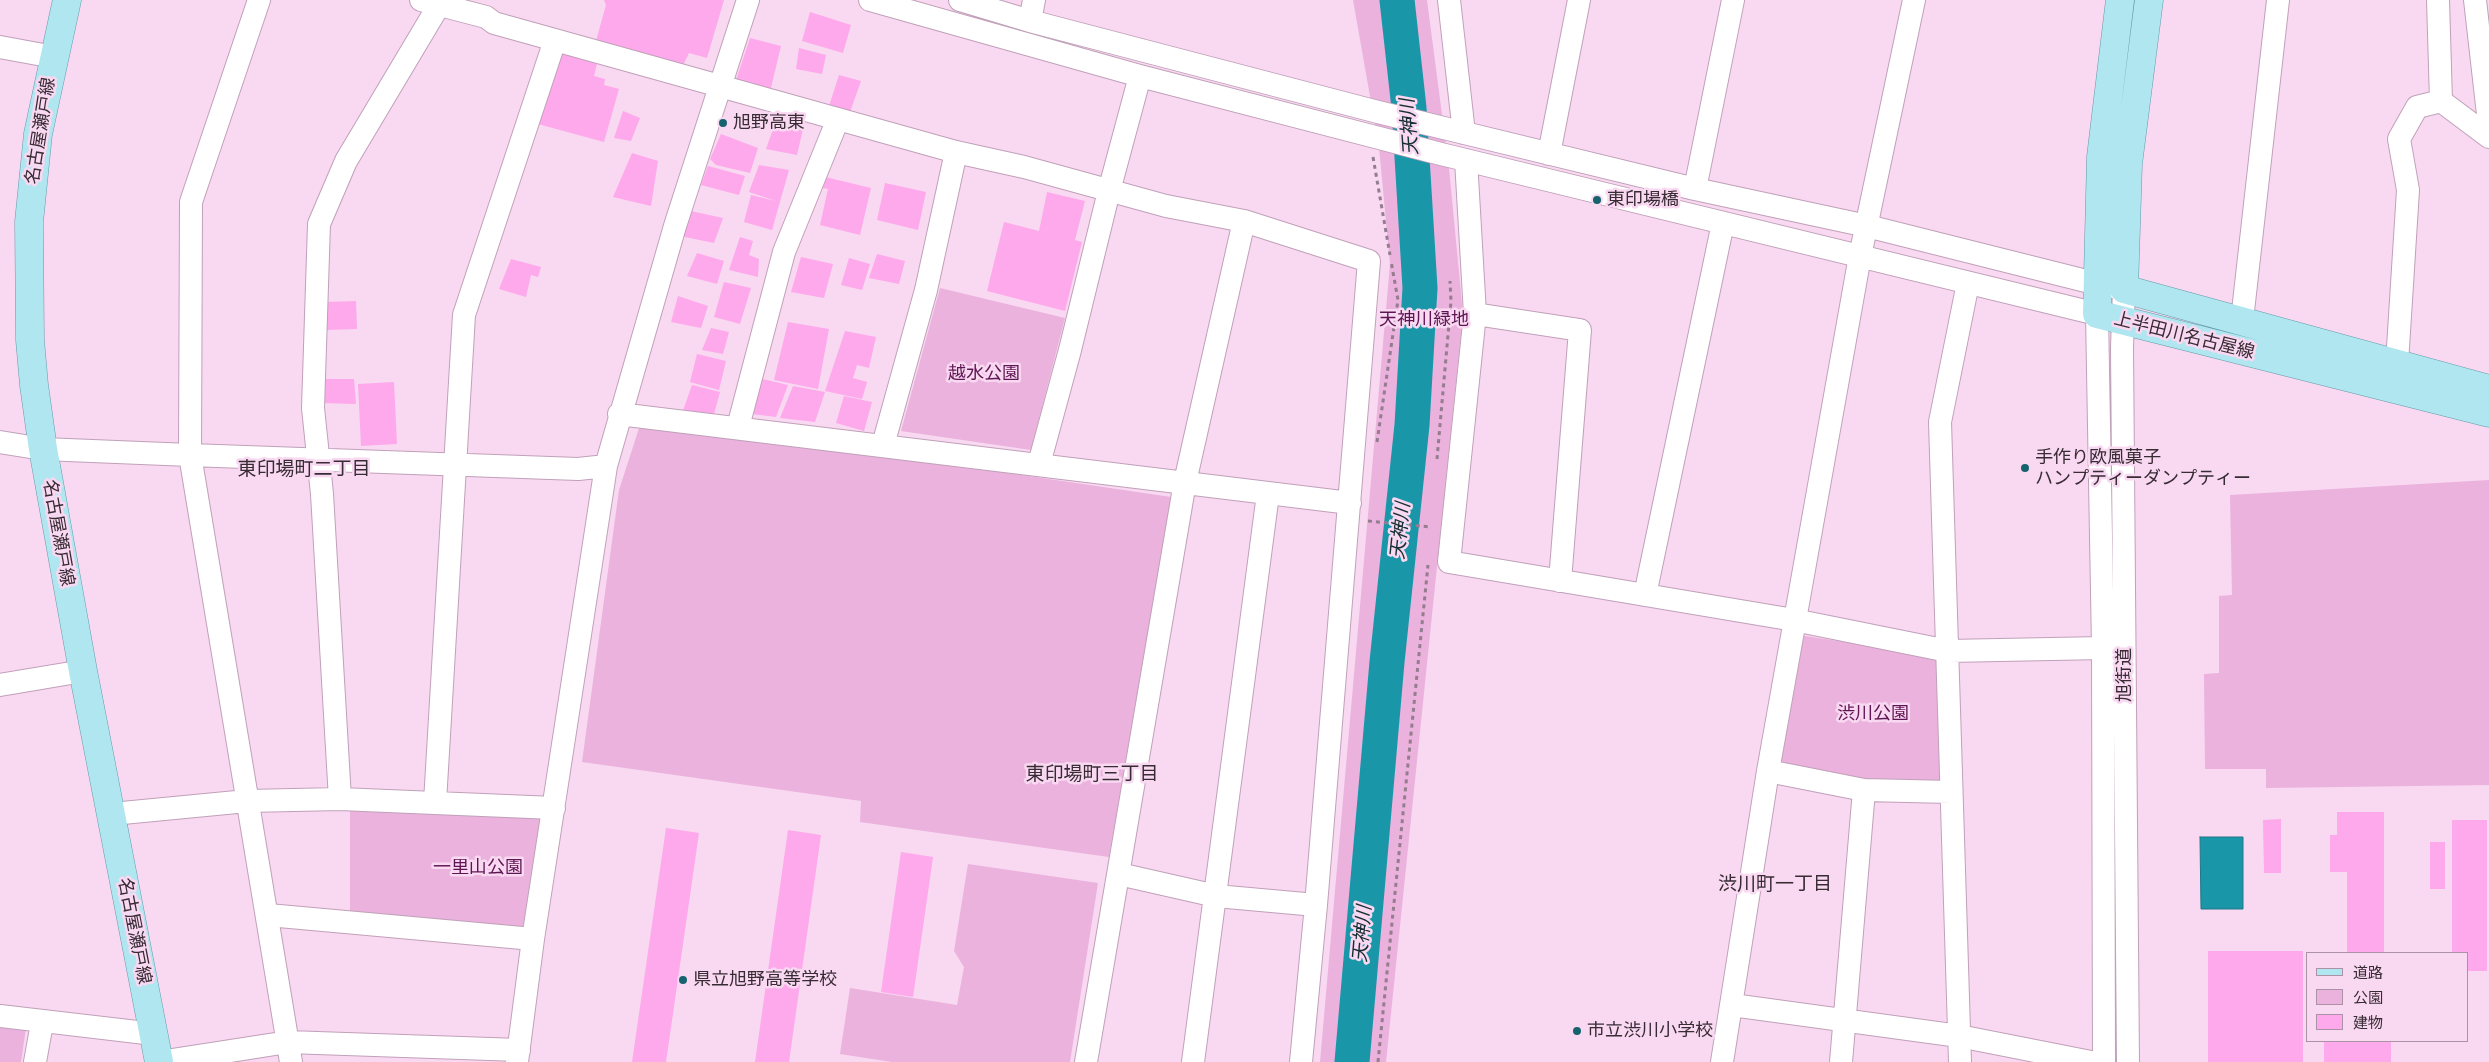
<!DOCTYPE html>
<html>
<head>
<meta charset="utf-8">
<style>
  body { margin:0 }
  #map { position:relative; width:2489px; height:1062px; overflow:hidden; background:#f9d8f1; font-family:"Fira Sans","Noto Sans JP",sans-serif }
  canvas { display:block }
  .legend { position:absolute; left:2306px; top:952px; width:162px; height:90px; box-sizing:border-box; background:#f9d8f1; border:1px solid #ab93a5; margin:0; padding:6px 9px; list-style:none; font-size:15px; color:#372b34 }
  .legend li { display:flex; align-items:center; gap:10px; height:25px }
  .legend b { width:25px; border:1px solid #ab93a5 }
</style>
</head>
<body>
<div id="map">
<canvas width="2489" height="1062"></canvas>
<ul class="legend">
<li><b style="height:6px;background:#afe6f0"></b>道路</li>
<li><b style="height:14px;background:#eab2dd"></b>公園</li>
<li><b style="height:14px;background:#fda9eb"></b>建物</li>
</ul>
</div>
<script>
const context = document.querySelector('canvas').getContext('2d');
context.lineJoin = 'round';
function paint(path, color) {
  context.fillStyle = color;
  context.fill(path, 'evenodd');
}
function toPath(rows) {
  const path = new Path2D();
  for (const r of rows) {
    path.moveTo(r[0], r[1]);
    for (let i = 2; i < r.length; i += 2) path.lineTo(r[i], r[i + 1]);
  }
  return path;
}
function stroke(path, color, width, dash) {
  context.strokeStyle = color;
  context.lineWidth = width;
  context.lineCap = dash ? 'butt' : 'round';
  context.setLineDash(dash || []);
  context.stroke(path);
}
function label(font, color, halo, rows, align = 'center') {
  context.font = font + ' "Fira Sans","Noto Sans JP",sans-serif';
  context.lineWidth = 5;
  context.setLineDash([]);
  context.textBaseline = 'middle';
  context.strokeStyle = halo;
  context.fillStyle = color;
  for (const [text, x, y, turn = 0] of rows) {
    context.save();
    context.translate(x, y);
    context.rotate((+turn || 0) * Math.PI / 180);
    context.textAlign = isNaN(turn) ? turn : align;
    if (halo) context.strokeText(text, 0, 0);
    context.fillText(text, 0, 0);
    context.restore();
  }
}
const green = toPath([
  [1353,0,1427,0,1449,168,1463,314,1386,1062,1320,1062,1390,264,1379,147],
  [940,288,1065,318,1031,450,901,431],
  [642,419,1171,497,1109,857,860,822,861,801,582,762,619,490],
  [2489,480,2489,785,2266,788,2266,769,2205,769,2204,674,2219,673,2219,596,2232,595,2230,495],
  [1799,635,1941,657,1940,783,1865,782,1778,762],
  [350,809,545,814,528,928,350,912],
  [968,864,1098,883,1070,1062,892,1062,840,1054,850,988,957,1005,964,967,954,951],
  [0,1025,26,1028,21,1062,0,1062]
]);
const water = toPath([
  [2200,837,2243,837,2243,909,2201,909,2200,837]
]);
const river = toPath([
  [1352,1062,1387,662,1412,425,1420,288,1409,108,1397,0]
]);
const building = toPath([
  [604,0,724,0,707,58,689,53,680,72,594,48,606,5],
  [810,12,851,25,843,53,802,41],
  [750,38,781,46,770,92,735,83],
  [799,48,826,55,822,74,796,69],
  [560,52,597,64,594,76,605,79,604,85,619,89,604,142,534,123],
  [839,75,861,81,850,112,829,106],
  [623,111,640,118,631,141,614,138],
  [776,121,803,129,797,155,766,149],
  [721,134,758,148,750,173,716,165,710,159],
  [632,153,658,161,651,206,613,197],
  [759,165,789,170,772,230,744,222,751,195,776,201,749,192],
  [708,166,745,176,739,195,701,185],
  [825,177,871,188,860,235,820,225,828,189,823,188],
  [885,183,926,192,918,230,877,220],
  [1047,192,1085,201,1075,240,1082,242,1065,311,987,291,1004,222,1039,231],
  [686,210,723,218,714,243,680,236],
  [740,237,753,241,749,255,759,259,758,277,729,270],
  [697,253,724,261,717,284,687,276],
  [877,254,905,261,899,284,869,278],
  [801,257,833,264,824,298,791,292],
  [849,258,870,264,862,290,841,285],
  [511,259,541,267,538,277,531,275,526,297,499,289],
  [724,282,751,288,740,324,714,317],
  [678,296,708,306,701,328,671,322],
  [356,301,357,329,327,330,324,302],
  [788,322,829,329,818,389,774,380],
  [711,328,729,332,723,354,702,350],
  [845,331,876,337,869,368,857,365,853,378,867,382,862,399,825,391],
  [697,354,726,361,719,390,690,382],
  [754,377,788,385,776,417,744,413],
  [322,379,354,379,356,404,322,403],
  [394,382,397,444,361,446,358,384],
  [692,385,720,392,714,414,680,419],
  [793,386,825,392,815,422,780,418],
  [844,396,872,402,864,431,836,423],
  [2337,812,2384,812,2384,953,2347,953,2347,872,2330,872,2330,835,2337,835],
  [2281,819,2281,873,2264,873,2263,820],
  [2452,820,2487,820,2487,971,2468,971,2468,953,2452,953],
  [666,828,699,833,666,1062,632,1062],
  [788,830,821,835,789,1062,755,1062],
  [2430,842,2445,842,2445,889,2430,889],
  [901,852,933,857,913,997,881,992],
  [2208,951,2303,951,2303,1062,2208,1062],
  [2324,1041,2391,1041,2391,1062,2324,1062]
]);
const path = toPath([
  [1373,157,1390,255],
  [1377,442,1398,300,1391,261],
  [1437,459,1451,301,1450,281],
  [1368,521,1431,527],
  [1378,1062,1428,565]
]);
const minor = toPath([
  [259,0,191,202,190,455,291,1062],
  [421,0,486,17,494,23,555,40,956,152,1024,167,1166,206,1244,221,1369,261,1316,905,1301,1062],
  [870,0,1140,76,1441,154,2097,314,2103,648,2104,1062],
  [960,0,1030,21,1378,112,1695,189,1867,226,2098,284,2124,289,2122,348,2128,1062],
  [1449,0,1464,133],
  [2438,0,2441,101,2489,137],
  [2475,0,2489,123],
  [1030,21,1034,0],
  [0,47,54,57],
  [1549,154,1579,0],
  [1466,160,1475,314,1449,562,1794,620,1948,651,2103,648],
  [1695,189,1733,0],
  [1475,314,1580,330,1560,581],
  [2242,320,2278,0],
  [2397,363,2408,190,2399,139,2417,107,2441,101],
  [619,414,1350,503],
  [738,427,784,252,838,119],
  [0,442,43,449,190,455,578,469,606,466],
  [883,445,926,290,956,152],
  [1039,464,1070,350,1109,191,1140,76],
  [1645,595,1723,223],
  [0,685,83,671],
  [1768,771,1864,790,1951,792],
  [340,799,322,494,313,408,319,224,346,161,442,0],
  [435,802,464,315,555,40],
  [112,814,247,801,340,799,554,808],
  [1119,874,1216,896,1316,905],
  [268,915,533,939],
  [1732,1005,1959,1036,2091,1062],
  [0,1016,154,1034],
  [35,1062,42,1023],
  [159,1062,288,1042,519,1050],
  [517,1062,533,939,606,466,675,226,748,0],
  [1086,1062,1185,482,1244,221],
  [1193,1062,1268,494],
  [1722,1062,1768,771,1860,256,1914,0],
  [1841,1062,1864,790],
  [1960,1062,1940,422,1968,283]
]);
const major = toPath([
  [67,0,38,134,29,222,30,340,34,385,43,449,83,671,159,1062],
  [2120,0,2101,157,2097,314,2489,413],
  [2149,0,2128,164,2124,289,2489,389]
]);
const markers = [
  [723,123,5,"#16626d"],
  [1597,200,5,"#16626d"],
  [2025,468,5,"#16626d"],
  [683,980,5,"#16626d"],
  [1577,1031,5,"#16626d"]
];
const poiNames = [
  ["旭野高東",733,123],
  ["東印場橋",1607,200],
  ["手作り欧風菓子",2035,458],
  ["ハンプティーダンプティー",2035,479],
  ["県立旭野高等学校",693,980],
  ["市立渋川小学校",1587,1031]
];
const streetNames = [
  ["名古屋瀬戸線",41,131,-81],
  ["上半田川名古屋線",2184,336,14],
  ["名古屋瀬戸線",58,533,80],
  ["旭街道",2125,675,-90],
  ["名古屋瀬戸線",134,931,79]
];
const parkNames = [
  ["天神川緑地",1424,320],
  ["越水公園",984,374],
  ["渋川公園",1873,714],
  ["一里山公園",478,868]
];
const waterNames = [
  ["天神川",1410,127,-94],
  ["天神川",1401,531,-84],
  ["天神川",1363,934,-85]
];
const neighbourhoodNames = [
  ["東印場町二丁目",304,470],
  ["東印場町三丁目",1092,775],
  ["渋川町一丁目",1775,885]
];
paint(green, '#eab2dd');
paint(water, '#1997a9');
stroke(water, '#227786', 1);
stroke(river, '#1997a9', 35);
paint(building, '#fda9eb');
stroke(minor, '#c0a1b9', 24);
stroke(major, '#639aa8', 29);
stroke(path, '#937d8e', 3, [4, 4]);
stroke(minor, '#fff', 22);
stroke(major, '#afe6f0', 28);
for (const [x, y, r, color] of markers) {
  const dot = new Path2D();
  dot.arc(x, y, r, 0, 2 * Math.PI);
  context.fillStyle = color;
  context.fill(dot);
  stroke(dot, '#f9d8f1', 2);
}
label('18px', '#372b34', '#f9d8f1', poiNames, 'left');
label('18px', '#372b34', '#f9d8f1', streetNames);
label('18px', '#5e1553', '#f9d8f1', parkNames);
label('italic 19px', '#162f33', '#f9d8f1', waterNames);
label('19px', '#372b34', '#f9d8f1', neighbourhoodNames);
</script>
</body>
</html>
